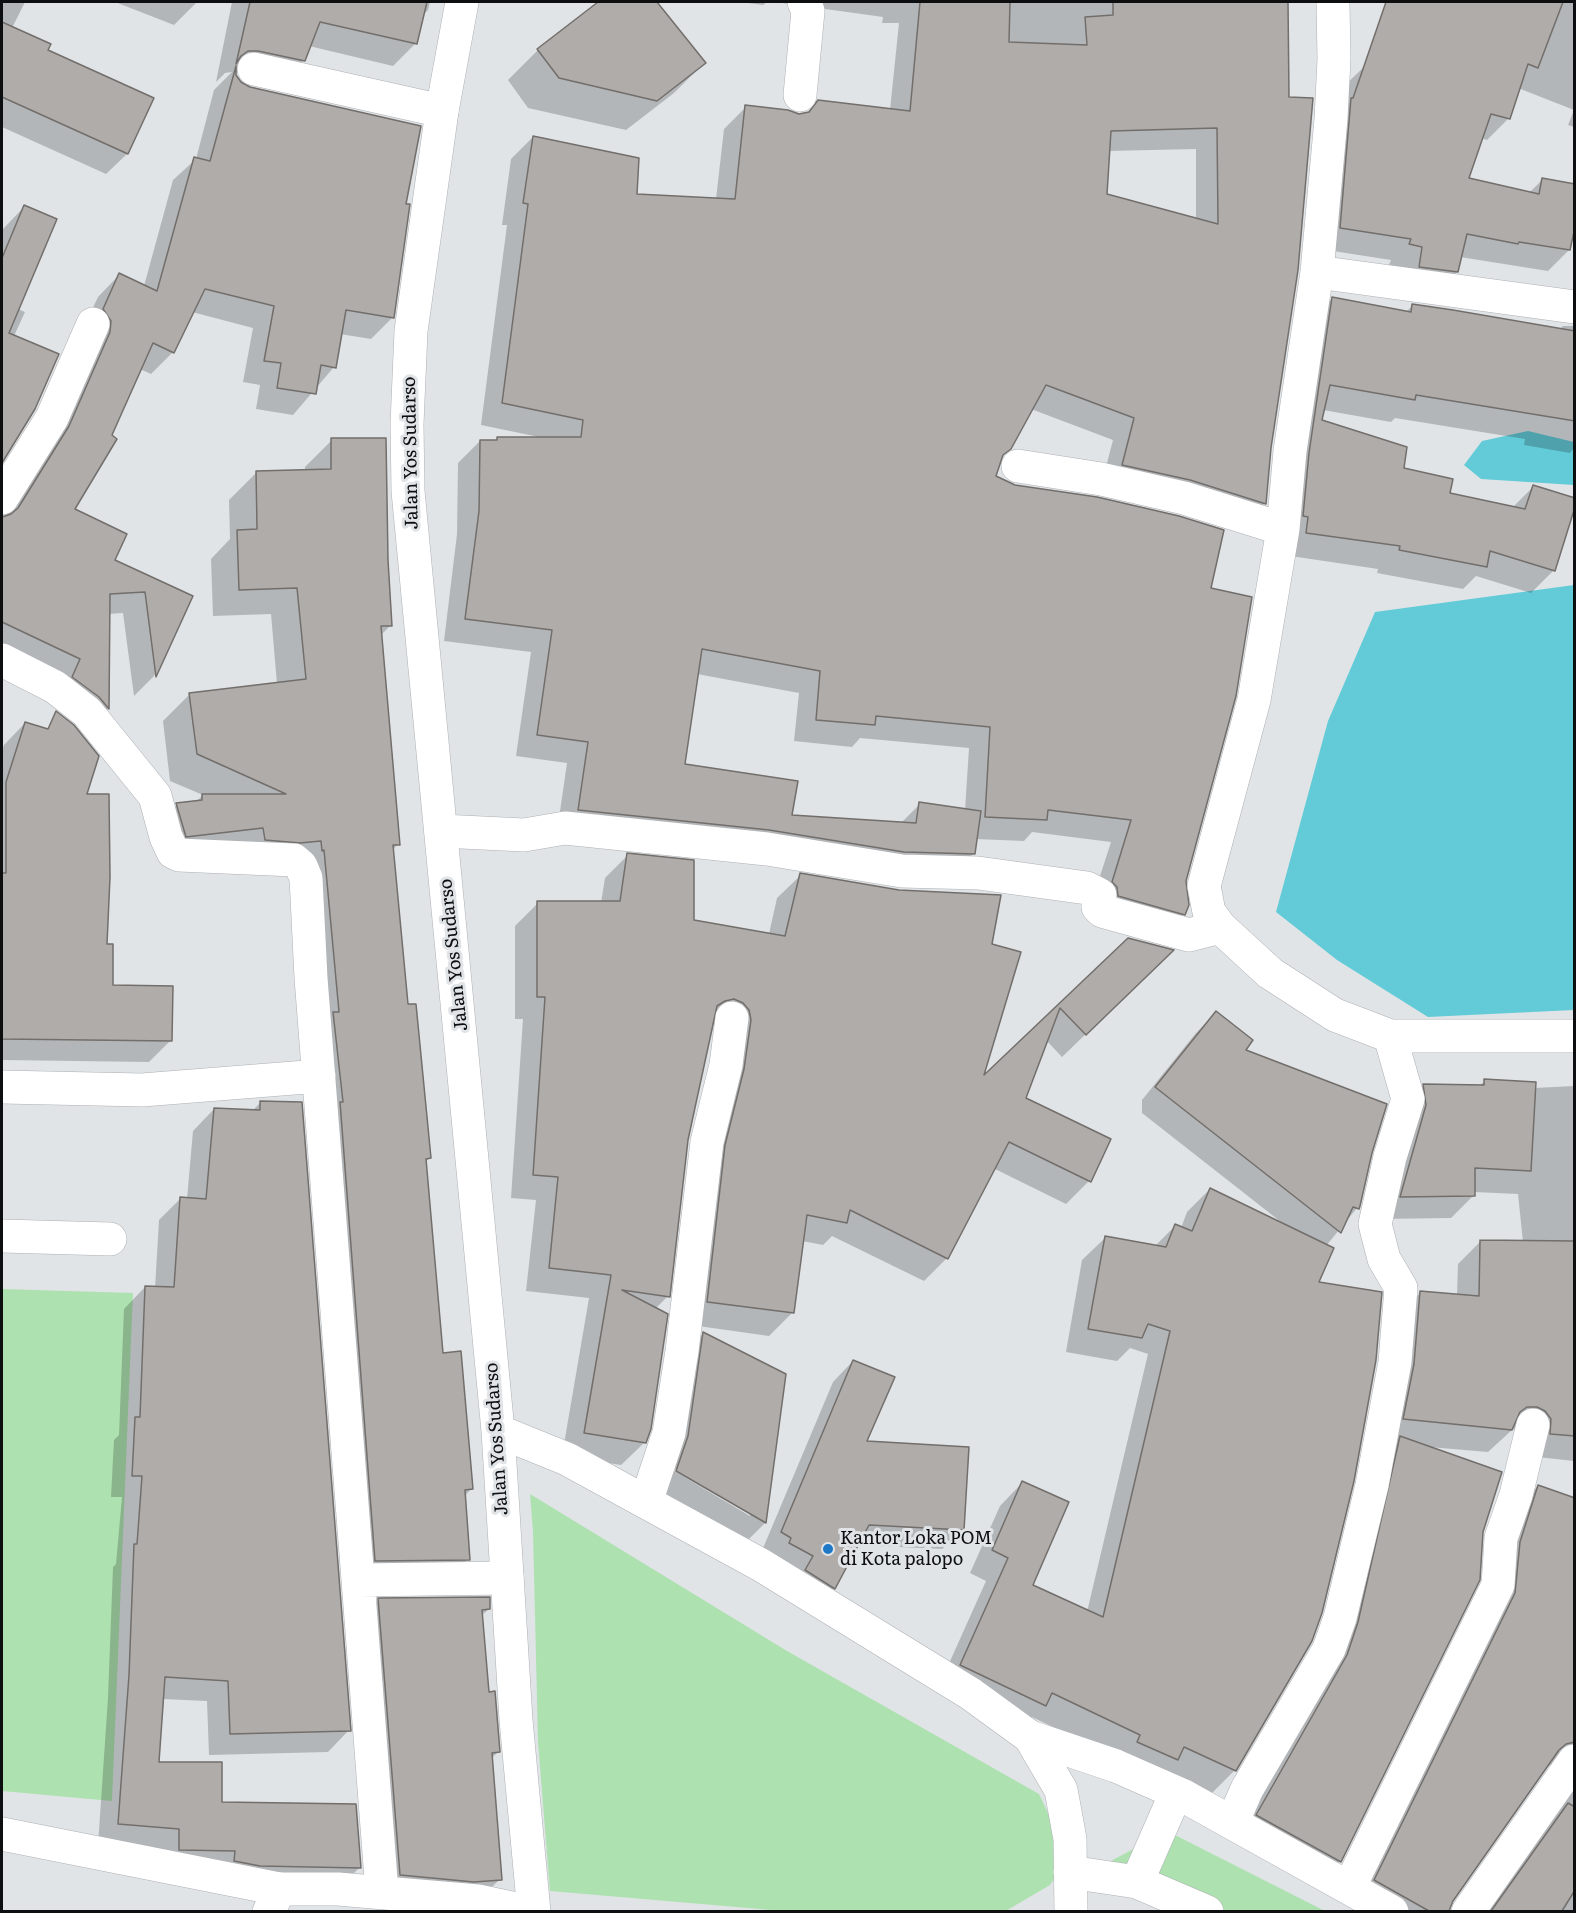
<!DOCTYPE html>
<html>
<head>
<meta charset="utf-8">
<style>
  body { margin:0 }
  #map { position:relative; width:1576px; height:1913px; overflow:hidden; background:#e0e4e7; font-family:Literata,serif }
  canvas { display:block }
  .frame { position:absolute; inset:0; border:3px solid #0c0e0f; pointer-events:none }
</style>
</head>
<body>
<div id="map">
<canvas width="1576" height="1913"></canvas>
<div class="frame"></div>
</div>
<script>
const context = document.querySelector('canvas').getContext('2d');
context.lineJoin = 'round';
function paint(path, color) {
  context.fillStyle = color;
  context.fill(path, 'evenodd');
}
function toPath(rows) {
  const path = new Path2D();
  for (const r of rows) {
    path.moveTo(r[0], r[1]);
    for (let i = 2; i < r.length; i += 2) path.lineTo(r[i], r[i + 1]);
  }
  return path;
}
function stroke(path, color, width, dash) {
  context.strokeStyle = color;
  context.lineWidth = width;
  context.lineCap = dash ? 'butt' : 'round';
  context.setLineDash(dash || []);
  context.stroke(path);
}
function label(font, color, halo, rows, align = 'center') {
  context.font = font + ' Literata,serif';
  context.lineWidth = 6;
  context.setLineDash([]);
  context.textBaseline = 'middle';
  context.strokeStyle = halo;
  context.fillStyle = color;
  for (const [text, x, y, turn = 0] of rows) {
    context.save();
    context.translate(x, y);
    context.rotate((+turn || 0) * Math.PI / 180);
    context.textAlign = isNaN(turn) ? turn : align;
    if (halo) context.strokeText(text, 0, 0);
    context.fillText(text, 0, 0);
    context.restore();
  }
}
const green = toPath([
  [2,1289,133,1293,112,1801,2,1791],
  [530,1494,787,1651,1039,1794,1068,1856,1050,1885,1004,1912,783,1911,550,1891,538,1742,533,1531],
  [1167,1831,1325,1911,1177,1911,1109,1862]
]);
const water = toPath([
  [1528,431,1574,442,1574,485,1481,479,1464,465,1482,441],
  [1574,585,1574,1010,1428,1017,1337,960,1276,912,1328,721,1375,612]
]);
const shadow = toPath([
  [2,2,25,2,12,28,46,51,152,99,127,154,106,174,2,127],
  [115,2,197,2,174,25],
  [232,2,430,2,428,10,422,16,415,44,393,66,309,46,304,60,282,83,235,72,240,83,404,205,393,317,371,339,340,334,334,367,293,415,256,409,260,385,243,382,253,328,192,312,173,352,151,374,140,369,73,509,113,561,191,596,154,676,134,696,123,613,108,614,108,709,86,730,2,653,2,518,5,517,48,449,82,331,98,297,119,275,144,286,173,180,196,159,214,90,232,72,225,73,216,82],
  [600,2,656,2,704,63,674,93,626,130,528,108,508,80,538,50],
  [740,2,767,2,763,5],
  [775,2,1287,2,1287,238,1265,503,1243,525,1101,486,1113,440,1031,409,1001,457,995,477,1209,589,1184,881,1184,914,1162,936,1091,904,1111,842,1032,832,1024,841,976,839,974,853,952,875,557,832,567,763,516,756,531,652,444,641,457,534,458,463,480,441,539,437,481,425,507,225,502,225,511,159,533,137,635,195,716,199,724,129,746,107,799,115,806,114,818,102,890,110,899,23,882,23,883,17],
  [1196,149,1196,220,1106,195,1108,151],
  [697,674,799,693,794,741,852,747,860,738,969,748,965,810,920,804,900,824,790,817,683,765],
  [1392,2,1456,2,1474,8,1477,2,1574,2,1574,127,1568,125,1574,110,1518,88,1508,119,1487,140,1481,138,1467,179,1529,193,1542,180,1569,250,1548,271,1460,257,1457,272,1436,293,1402,268,1389,265,1391,260,1320,249,1344,86,1364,67],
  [24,207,18,309,25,312,14,336,34,409,2,463,2,230],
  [1333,298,1406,312,1413,305,1559,330,1563,326,1574,326,1574,448,1570,453,1524,445,1525,439,1395,418,1391,422,1323,410,1320,421,1448,494,1512,508,1533,487,1554,570,1531,593,1476,576,1463,589,1377,573,1378,569,1284,555,1310,321],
  [332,440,386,560,391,625,380,636,398,844,392,851,406,1006,430,1158,424,1163,442,1354,471,1489,464,1497,468,1559,441,1586,349,1587,298,877,237,854,160,863,150,832,177,805,195,803,203,795,170,781,163,721,190,694,277,684,271,614,213,616,211,559,230,539,229,500,256,473,305,471,305,467],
  [25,723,85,796,112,986,170,1041,149,1062,2,1060,2,751,4,745],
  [628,855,693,922,769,934,777,898,801,875,990,945,981,1080,1129,939,1149,973,1062,1057,1046,1040,1024,1098,1089,1181,1066,1204,993,1168,947,1258,924,1281,832,1236,823,1245,802,1241,792,1313,769,1336,684,1324,720,1026,712,1023,687,1140,668,1296,655,1309,645,1442,621,1465,562,1456,589,1298,526,1291,536,1200,511,1198,523,1019,515,1019,515,926,538,903,601,903,605,878],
  [1216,1013,1243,1050,1370,1152,1357,1208,1326,1246,1317,1283,1235,1770,1212,1793,1118,1758,1032,1717,1022,1727,938,1688,986,1581,970,1573,1000,1506,1022,1483,1031,1586,1087,1612,1148,1354,1130,1348,1117,1361,1066,1352,1082,1260,1105,1238,1155,1246,1175,1226,1181,1228,1187,1212,1210,1189,1281,1222,1142,1113,1142,1100,1196,1033],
  [1485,1081,1534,1088,1574,1086,1574,1461,1528,1456,1523,1434,1513,1429,1488,1452,1429,1447,1340,1861,1317,1883,1235,1838,1325,1679,1397,1316,1420,1293,1457,1296,1458,1264,1481,1241,1523,1242,1518,1194,1474,1192,1474,1195,1451,1218,1378,1219,1401,1108,1424,1085,1479,1086],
  [261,1102,349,1730,328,1752,209,1755,207,1701,162,1699,157,1764,220,1803,360,1867,338,1889,98,1845,108,1698,113,1567,116,1564,122,1497,111,1497,114,1440,119,1435,124,1309,145,1287,155,1288,159,1220,180,1199,187,1199,193,1131,214,1109,252,1111],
  [703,1334,784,1374,765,1523,745,1543,657,1491,683,1354],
  [670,1466,750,1512,750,1516,669,1468],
  [853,1361,865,1442,963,1529,942,1549,856,1545,834,1588,814,1608,761,1553,833,1382],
  [1538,1486,1574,1499,1574,1912,1486,1912,1551,1765,1546,1766,1451,1901,1448,1912,1365,1912,1352,1904,1515,1509],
  [379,1600,489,1609,481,1616,487,1694,499,1751,491,1759,500,1879,480,1899,380,1895,358,1620]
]);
const building = toPath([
  [250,2,427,2,417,44,320,22,305,61,258,51,248,51,241,56,236,64,250,2],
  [598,2,657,2,706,63,657,101,559,78,537,49,598,2],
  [920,2,1010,2,1009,42,1087,45,1085,17,1113,15,1113,2,1288,2,1289,97,1313,98,1298,270,1271,448,1266,504,1190,480,1122,465,1134,418,1046,385,1011,449,1003,455,996,476,1015,485,1097,497,1179,516,1224,530,1211,588,1252,597,1236,696,1186,881,1189,905,1185,915,1118,896,1117,887,1112,882,1131,820,1048,810,1047,820,985,817,990,727,876,716,875,725,816,720,820,671,702,649,685,764,798,781,792,815,916,823,919,802,981,811,975,854,904,852,769,830,578,810,588,742,537,735,552,630,465,619,479,511,480,440,497,440,497,437,581,437,583,420,502,403,528,204,523,203,533,136,639,158,637,194,735,199,745,105,788,110,799,114,809,112,818,100,910,111,920,2],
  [1217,128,1218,224,1107,194,1111,131,1217,128],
  [1386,2,1563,2,1538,68,1528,64,1510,119,1491,114,1469,178,1539,194,1542,178,1575,184,1575,227,1570,250,1519,242,1518,244,1467,234,1458,272,1419,267,1422,247,1409,244,1411,239,1340,228,1351,98,1353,98,1386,2],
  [2,22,51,44,48,50,154,98,128,154,2,97,2,22],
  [236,66,236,75,241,82,250,87,421,126,406,204,410,204,394,318,346,310,336,368,321,365,316,394,277,388,281,363,264,361,274,306,205,289,174,353,153,343,112,435,117,439,75,509,127,534,115,560,193,596,156,677,145,592,110,594,109,709,99,697,72,677,80,659,2,622,2,517,11,514,18,508,69,426,110,332,111,321,103,309,119,273,157,291,194,157,210,161,236,66],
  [24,205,57,219,9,333,59,354,35,409,2,463,2,258,24,205],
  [1332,297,1411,312,1412,304,1453,310,1575,331,1575,421,1416,395,1415,400,1330,385,1322,420,1407,447,1404,468,1453,479,1450,493,1525,509,1533,485,1575,498,1575,507,1555,571,1490,551,1487,567,1399,550,1400,546,1306,533,1308,517,1303,516,1309,453,1332,297],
  [331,438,386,438,388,560,392,626,381,626,400,845,393,845,408,1004,416,1004,431,1158,426,1159,443,1353,461,1351,473,1489,465,1490,470,1560,375,1561,340,1102,343,1102,333,1012,339,1012,324,850,322,851,321,841,300,843,265,840,263,828,186,837,176,803,202,800,202,794,286,794,197,754,189,693,306,679,297,588,239,590,237,530,257,529,256,471,331,469,331,438],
  [56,711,74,725,99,756,87,794,109,794,110,877,107,944,113,944,113,985,173,986,172,1041,2,1039,2,873,6,873,6,782,25,722,48,729,56,711],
  [627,853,694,860,694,920,785,936,800,873,899,890,1001,895,992,944,1021,952,984,1075,1128,938,1174,950,1086,1035,1060,1008,1026,1098,1111,1139,1091,1182,1009,1142,948,1259,850,1210,847,1223,807,1215,794,1313,707,1302,725,1145,744,1069,751,1020,749,1010,743,1003,734,999,725,1001,717,1006,688,1140,670,1297,622,1290,668,1314,651,1429,646,1443,584,1433,611,1275,549,1268,558,1177,533,1175,545,997,537,997,537,901,620,901,627,853],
  [1216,1011,1253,1040,1246,1050,1387,1104,1372,1153,1360,1206,1359,1209,1353,1207,1341,1233,1155,1087,1216,1011],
  [1484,1079,1536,1082,1531,1171,1475,1168,1475,1196,1400,1197,1426,1105,1423,1084,1484,1085,1484,1079],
  [260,1101,302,1102,351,1731,230,1734,228,1681,165,1677,159,1762,222,1762,222,1802,356,1804,361,1868,260,1866,234,1861,235,1851,179,1850,179,1829,118,1824,129,1675,134,1544,137,1544,142,1476,132,1476,135,1417,140,1417,145,1286,174,1287,180,1197,206,1199,214,1108,260,1110,260,1101],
  [1210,1188,1334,1248,1319,1282,1382,1292,1376,1360,1354,1481,1322,1613,1312,1641,1236,1771,1184,1747,1178,1760,1137,1742,1140,1735,1052,1693,1046,1706,960,1665,1008,1558,992,1550,1022,1481,1069,1502,1033,1585,1103,1617,1170,1331,1148,1324,1142,1338,1088,1329,1105,1236,1166,1247,1175,1224,1192,1231,1210,1188],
  [1480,1240,1575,1241,1575,1436,1550,1434,1551,1419,1545,1411,1537,1407,1527,1407,1520,1412,1512,1430,1403,1419,1414,1364,1420,1291,1479,1296,1480,1240],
  [703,1332,786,1374,766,1523,676,1471,688,1436,703,1332],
  [853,1360,895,1377,867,1441,969,1447,964,1530,869,1525,835,1589,805,1570,813,1556,789,1543,791,1538,781,1532,853,1360],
  [1400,1436,1502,1472,1483,1532,1480,1580,1341,1862,1256,1815,1347,1655,1358,1622,1400,1436],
  [1538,1485,1575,1498,1575,1742,1566,1744,1559,1750,1453,1901,1449,1911,1429,1911,1374,1880,1515,1593,1520,1542,1538,1485],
  [490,1597,490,1609,482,1610,489,1692,495,1691,500,1752,492,1753,502,1880,474,1882,400,1875,378,1598,490,1597],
  [1568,1803,1575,1807,1575,1890,1562,1911,1491,1911,1568,1803]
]);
const minor = toPath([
  [1333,2,1334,59,1331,119,1317,272,1290,451,1283,529,1254,700,1204,886,1209,912,1220,927,1270,973,1335,1015,1390,1036,1574,1036],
  [254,69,442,111],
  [800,95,808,11,804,2],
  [1317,272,1574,307],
  [1018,466,1101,479,1184,498,1283,529],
  [2,498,52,418,93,324],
  [2,660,55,687,87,712,155,796,166,837,173,852,179,855,294,860,301,866,306,878,311,978,358,1580,507,1578],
  [441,831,524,835,565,828,767,849,902,871,978,873,1087,888,1100,895,1098,907,1102,911,1189,935,1220,927],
  [2,1087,142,1090,319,1076],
  [2,1236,110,1239],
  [646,1502,669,1433,682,1351,707,1142,726,1065,732,1018],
  [358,1580,382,1892],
  [1030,1737,1116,1766,1182,1795,1392,1912],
  [1233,1821,1247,1789,1329,1649,1340,1618,1372,1485,1395,1362,1401,1288,1384,1259,1375,1224,1390,1157,1408,1099,1390,1036],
  [2,1834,279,1889],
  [1137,1882,1176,1793],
  [1349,1888,1498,1585,1501,1538,1516,1495,1533,1425],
  [1468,1912,1574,1761]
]);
const tertiary = toPath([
  [462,2,442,111,411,331,407,424,408,491,498,1431,516,1720,534,1912],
  [498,1431,567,1459,761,1565,971,1694,1030,1737,1061,1790,1070,1839,1071,1912],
  [1070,1872,1137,1882,1207,1912],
  [269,1912,279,1889,338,1889,478,1901,530,1912]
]);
const markers = [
  [828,1549,6,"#1e78c5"]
];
const streetNames = [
  ["Jalan Yos Sudarso",411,453,-91],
  ["Jalan Yos Sudarso",454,955,-96],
  ["Jalan Yos Sudarso",497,1439,-94]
];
const poiNames = [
  ["Kantor Loka POM",840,1539],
  ["di Kota palopo",840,1560]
];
paint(green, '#ade1af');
paint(water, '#63cbd7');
paint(shadow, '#0003');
paint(building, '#b0aca9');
stroke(building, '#726e6b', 1.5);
stroke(minor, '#adb0b4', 34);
stroke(tertiary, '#adb0b4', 34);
stroke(minor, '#fff', 33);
stroke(tertiary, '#fff', 33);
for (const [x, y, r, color] of markers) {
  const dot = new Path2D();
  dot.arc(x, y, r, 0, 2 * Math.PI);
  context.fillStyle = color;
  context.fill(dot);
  stroke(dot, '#e0e4e7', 2);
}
label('18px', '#0c0e0f', '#e0e4e7', streetNames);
label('18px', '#0c0e0f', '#e0e4e7', poiNames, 'left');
</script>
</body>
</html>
